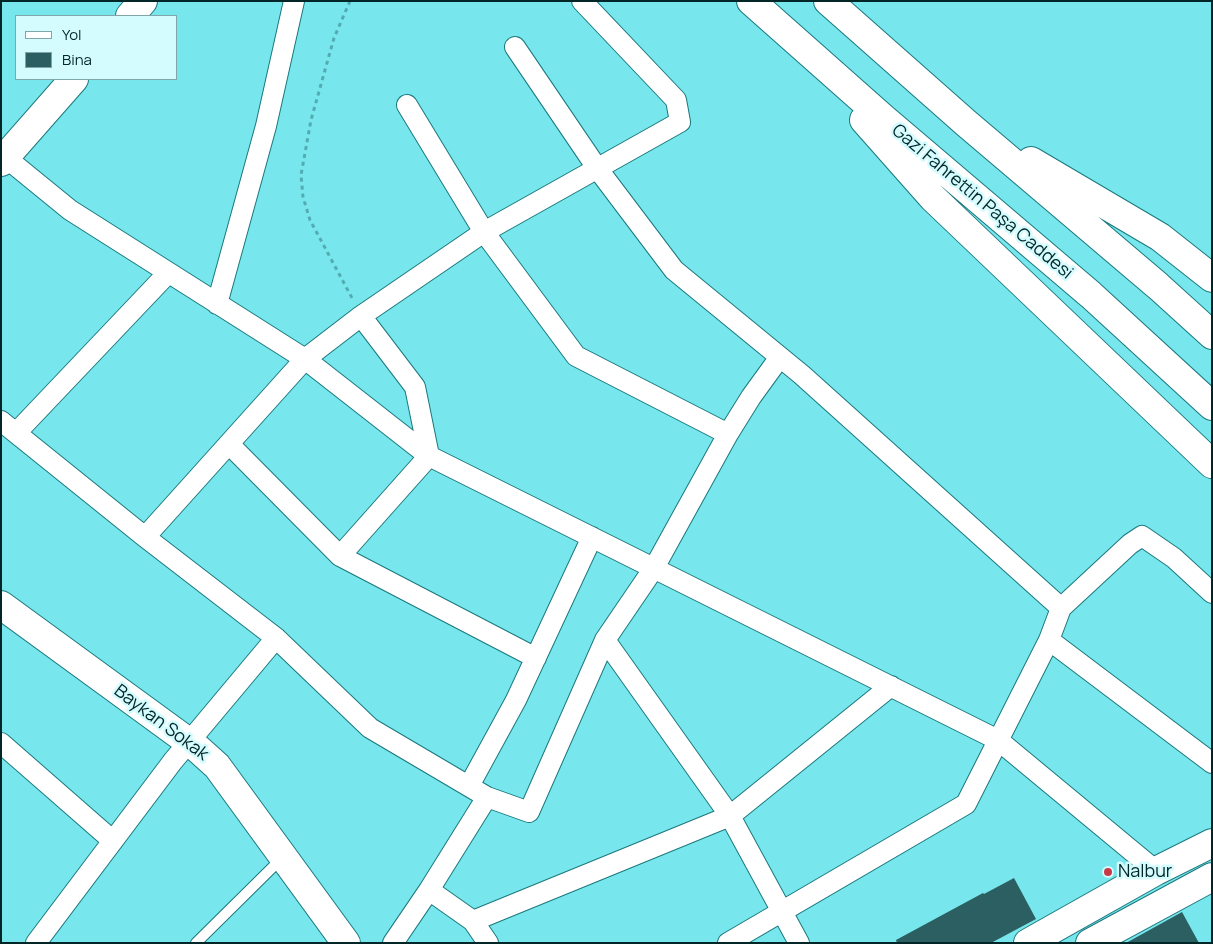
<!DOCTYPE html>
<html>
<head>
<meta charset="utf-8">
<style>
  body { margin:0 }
  #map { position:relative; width:1213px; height:944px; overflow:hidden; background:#77e7ed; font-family:Manrope,sans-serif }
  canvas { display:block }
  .frame { position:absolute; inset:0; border:2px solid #012628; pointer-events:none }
  .legend { position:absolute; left:15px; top:15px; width:162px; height:65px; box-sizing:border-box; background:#d4fcfe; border:1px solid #80a6a8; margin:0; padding:6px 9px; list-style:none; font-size:15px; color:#012628 }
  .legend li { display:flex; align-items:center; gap:10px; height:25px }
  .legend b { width:25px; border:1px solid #80a6a8 }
</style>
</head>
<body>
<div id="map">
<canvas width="1213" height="944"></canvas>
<div class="frame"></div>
<ul class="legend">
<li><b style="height:6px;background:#fff"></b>Yol</li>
<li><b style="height:14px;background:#2b5f62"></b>Bina</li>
</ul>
</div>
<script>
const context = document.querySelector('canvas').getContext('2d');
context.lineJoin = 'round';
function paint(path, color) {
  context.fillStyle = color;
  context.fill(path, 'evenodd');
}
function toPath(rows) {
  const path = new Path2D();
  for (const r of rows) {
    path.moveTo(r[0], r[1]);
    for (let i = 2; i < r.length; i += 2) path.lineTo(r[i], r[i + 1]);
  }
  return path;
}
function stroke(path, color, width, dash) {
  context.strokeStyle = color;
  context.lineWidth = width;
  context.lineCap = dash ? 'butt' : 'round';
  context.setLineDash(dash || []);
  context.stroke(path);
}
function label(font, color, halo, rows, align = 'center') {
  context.font = font + ' Manrope,sans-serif';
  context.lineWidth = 5;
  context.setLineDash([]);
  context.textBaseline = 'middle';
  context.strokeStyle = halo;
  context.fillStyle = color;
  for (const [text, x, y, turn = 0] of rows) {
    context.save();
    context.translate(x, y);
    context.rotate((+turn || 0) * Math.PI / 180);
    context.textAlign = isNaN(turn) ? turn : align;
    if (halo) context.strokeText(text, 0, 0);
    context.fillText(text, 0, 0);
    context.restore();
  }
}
const building = toPath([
  [1014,878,1036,919,991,943,897,943,896,940,983,893,984,894],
  [1182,912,1199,943,1126,943]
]);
const path = toPath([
  [350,1,334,38,311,120,301,175,303,197,310,220,352,298]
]);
const lane = toPath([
  [196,943,282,858]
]);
const street = toPath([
  [515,47,597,168,674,270,802,375,1061,608],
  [407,105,484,232,576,356,728,434],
  [5,157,70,210,305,359,429,456,998,740,1156,871],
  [217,304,266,126,294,1],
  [1,421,145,537,276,638,370,728,487,797,529,812,605,640,654,568,728,434,751,397,780,357],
  [16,433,168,273],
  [229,444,340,556,536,658],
  [145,537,305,359,361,316,484,232,680,122,676,100,582,1],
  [340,556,429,456,415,387,361,316],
  [605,640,730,816,799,943],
  [1049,640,1212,763],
  [1,743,113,841],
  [469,786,516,700,592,537],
  [429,890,473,921,488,943],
  [473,921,730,816,891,686],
  [36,943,173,761,276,638],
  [393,943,429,890,487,797],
  [728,943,966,804,1049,640,1061,608,1130,544,1142,536,1174,558,1212,593]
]);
const secondary = toPath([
  [130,16,143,1],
  [1,162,74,79],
  [1,605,197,748,217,766,346,943]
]);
const primary = toPath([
  [1028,943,1156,871,1212,843],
  [1090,943,1212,877]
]);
const highway = toPath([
  [751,1,883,118,1091,295,1212,406],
  [828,1,966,123,1158,286,1212,335],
  [864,120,933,198,1212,464],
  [1031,161,1160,237,1212,278]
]);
const markers = [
  [1108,872,5,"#c83846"]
];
const streetNames = [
  ["Gazi Fahrettin Paşa Caddesi",982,202,40],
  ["Baykan Sokak",161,723,37]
];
const poiNames = [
  ["Nalbur",1118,872]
];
paint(building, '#2b5f62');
stroke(lane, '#1b787d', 12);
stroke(street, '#1b787d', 22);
stroke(secondary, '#1b787d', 30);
stroke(primary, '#1b787d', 30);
stroke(highway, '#1b787d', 30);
stroke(path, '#53acb1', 3, [4, 4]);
stroke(lane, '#fff', 10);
stroke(street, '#fff', 20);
stroke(secondary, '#fff', 28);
stroke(primary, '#fff', 28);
stroke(highway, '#fff', 28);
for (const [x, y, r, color] of markers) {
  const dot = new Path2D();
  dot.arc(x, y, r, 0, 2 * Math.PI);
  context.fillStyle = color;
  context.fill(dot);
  stroke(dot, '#d4fcfe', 2);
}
label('18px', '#012628', '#d4fcfe', streetNames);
label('18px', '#012628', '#d4fcfe', poiNames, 'left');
</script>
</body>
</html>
